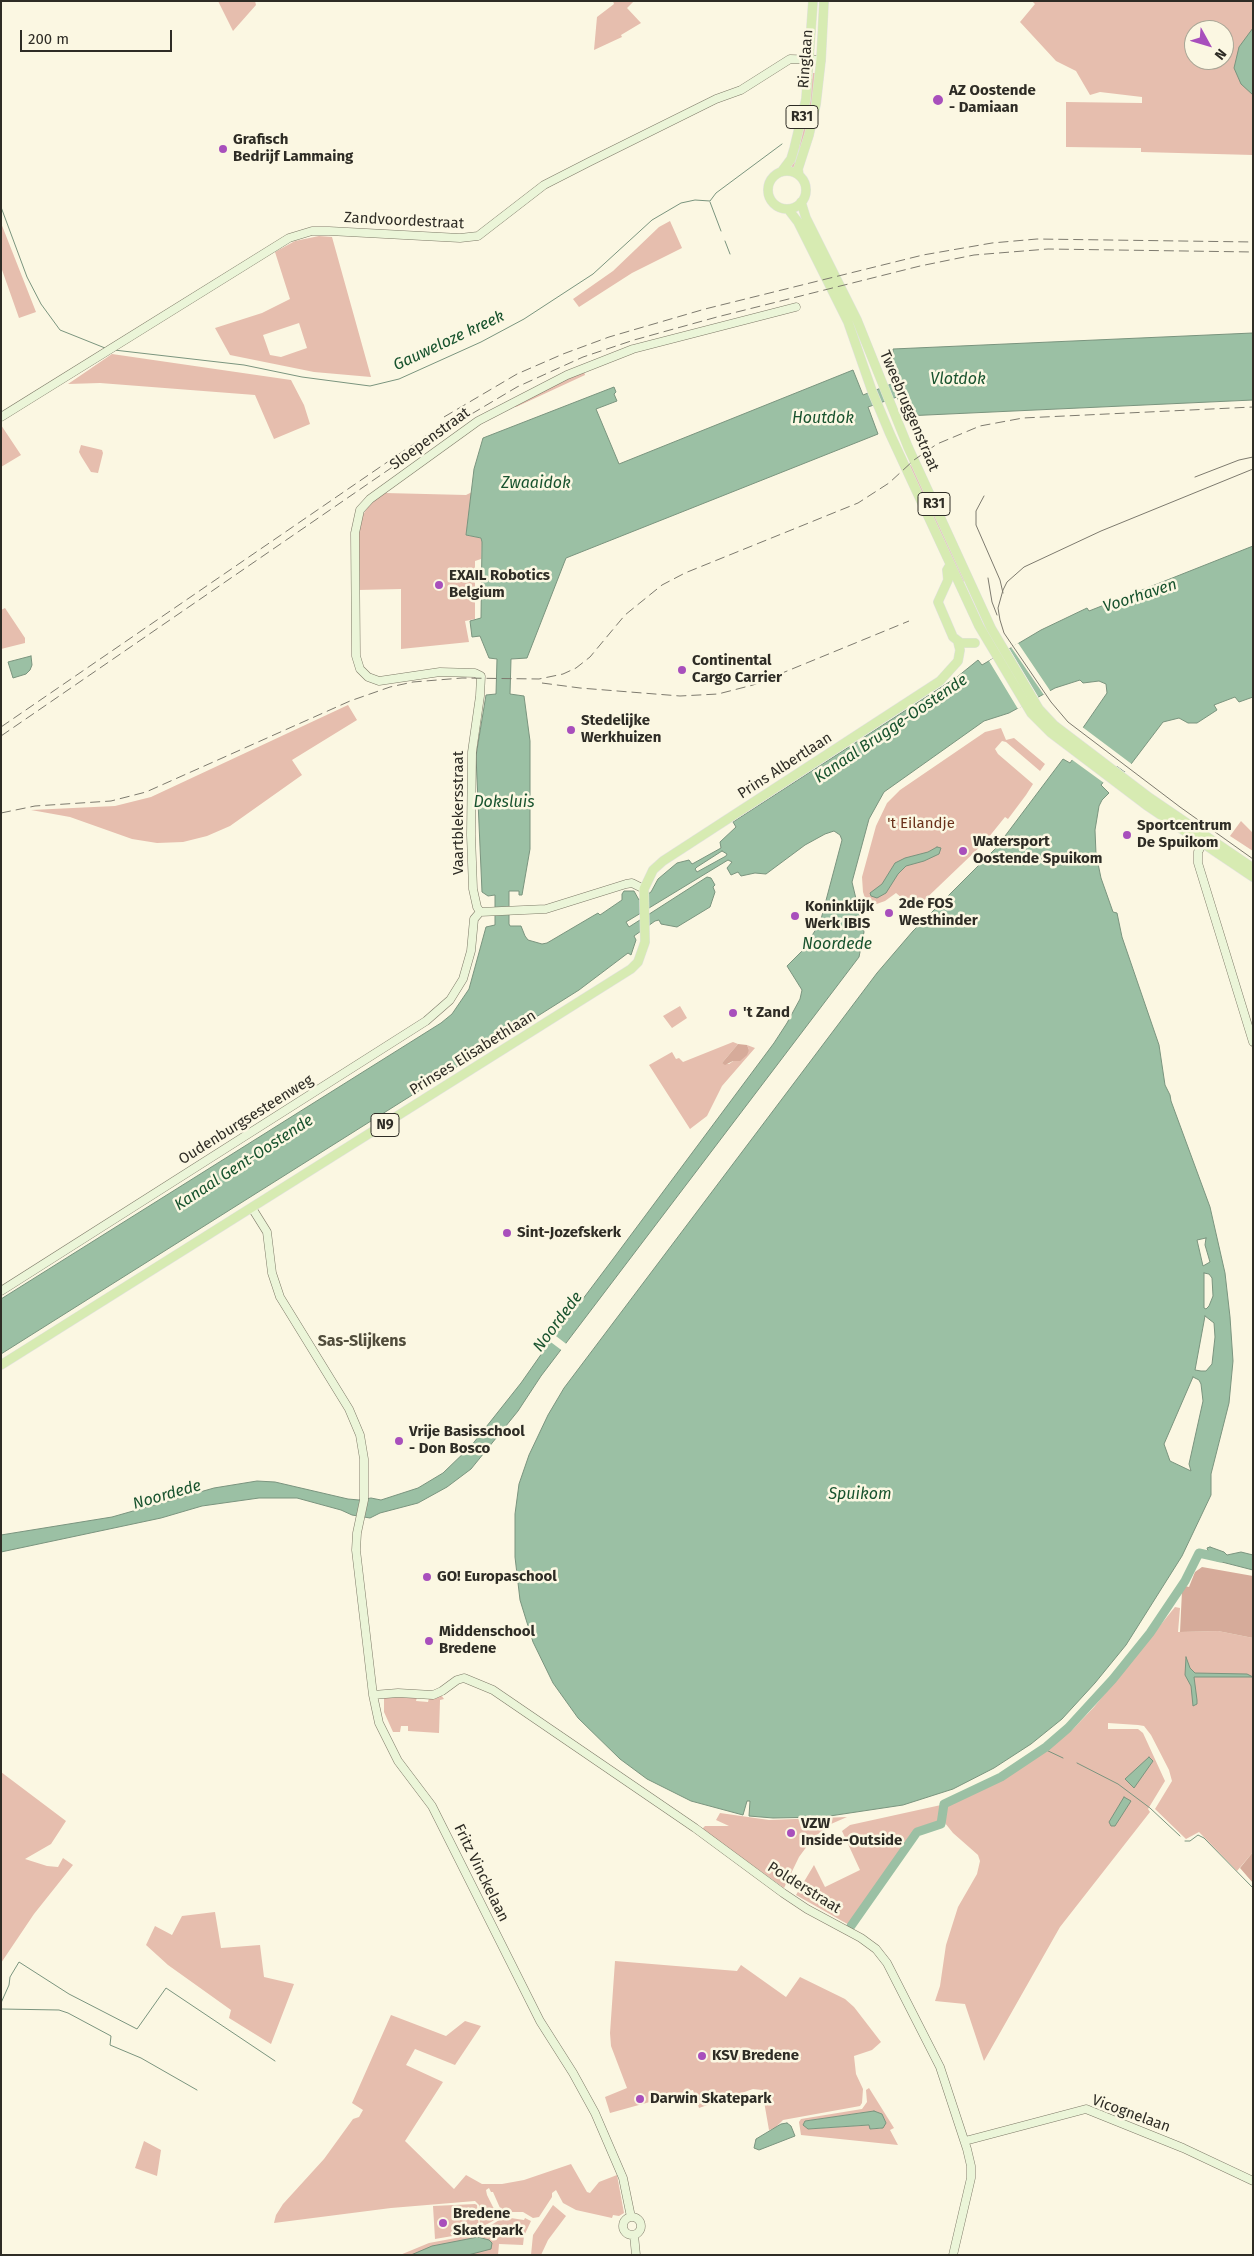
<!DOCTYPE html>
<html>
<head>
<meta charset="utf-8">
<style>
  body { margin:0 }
  #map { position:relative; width:1254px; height:2256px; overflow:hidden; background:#fbf7e2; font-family:"Fira Sans",sans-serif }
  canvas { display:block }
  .frame { position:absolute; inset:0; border:2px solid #2e2c25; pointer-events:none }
  .north { position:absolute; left:1184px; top:20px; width:50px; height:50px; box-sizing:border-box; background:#fbf7e2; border:1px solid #a9a696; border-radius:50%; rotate:129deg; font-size:14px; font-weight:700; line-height:20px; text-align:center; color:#2e2c25 }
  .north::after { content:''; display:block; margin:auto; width:18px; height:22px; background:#a84fbc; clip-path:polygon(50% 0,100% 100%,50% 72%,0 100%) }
  .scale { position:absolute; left:20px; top:30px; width:152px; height:22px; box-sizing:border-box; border:2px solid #2e2c25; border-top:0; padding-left:6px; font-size:15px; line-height:18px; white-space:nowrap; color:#2e2c25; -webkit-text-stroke:4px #fbf7e2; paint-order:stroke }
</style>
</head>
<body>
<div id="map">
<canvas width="1254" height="2256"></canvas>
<div class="frame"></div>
<div class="north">N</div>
<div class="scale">200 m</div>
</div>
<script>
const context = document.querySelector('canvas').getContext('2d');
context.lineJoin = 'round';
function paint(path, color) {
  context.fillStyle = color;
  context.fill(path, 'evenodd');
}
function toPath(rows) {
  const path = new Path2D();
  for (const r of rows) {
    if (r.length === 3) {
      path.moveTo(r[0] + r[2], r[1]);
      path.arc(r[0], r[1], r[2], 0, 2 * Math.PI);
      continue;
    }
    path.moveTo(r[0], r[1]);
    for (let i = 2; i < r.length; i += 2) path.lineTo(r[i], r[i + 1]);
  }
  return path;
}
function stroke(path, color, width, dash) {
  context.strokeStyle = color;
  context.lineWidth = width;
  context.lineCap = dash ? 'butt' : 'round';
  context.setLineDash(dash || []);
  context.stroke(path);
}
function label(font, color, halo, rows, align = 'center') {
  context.font = font + ' "Fira Sans",sans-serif';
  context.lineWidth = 5;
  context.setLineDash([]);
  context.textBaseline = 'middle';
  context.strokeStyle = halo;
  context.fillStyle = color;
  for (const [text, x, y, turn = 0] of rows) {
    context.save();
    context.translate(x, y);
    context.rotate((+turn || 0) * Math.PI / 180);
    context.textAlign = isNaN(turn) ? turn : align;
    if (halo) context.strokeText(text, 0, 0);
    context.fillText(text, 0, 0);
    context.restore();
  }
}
const green = toPath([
  [218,1,255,1,256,5,233,31],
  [613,1,634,1,627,8,641,23,621,35,622,37,594,50,597,17,614,4],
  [1032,1,1253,1,1253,155,1141,152,1141,148,1066,147,1066,102,1142,103,1142,97,1100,92,1090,95,1076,71,1056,61,1020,22,1035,4],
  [1194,30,1224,30,1224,60,1194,60],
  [813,73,815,73,812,112,796,169,789,167,801,139,806,119],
  [670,221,682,248,632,273,579,307,573,299,613,271,659,227],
  [1,223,36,312,19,318,1,267],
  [319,236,332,237,371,377,314,372,230,355,215,328,262,313,290,299,275,252,295,241],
  [299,323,307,348,281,357,270,355,263,335],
  [112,354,291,380,304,405,310,424,274,439,255,395,100,383,68,384],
  [584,371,585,375,516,407,512,406],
  [1,425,21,455,1,467],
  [81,445,102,450,103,453,98,473,91,472,81,456,79,452],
  [912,464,966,581,961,582,908,467],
  [472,492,466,535,481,538,482,542,481,559,475,561,475,619,465,621,469,642,401,649,401,589,358,590,358,538,361,518,371,502,385,493,466,495],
  [5,608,25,638,25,643,1,649,1,610],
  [348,705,357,720,292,760,302,775,230,826,207,836,183,842,157,843,132,839,70,817,31,810,115,806,151,797],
  [1001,728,1006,740,1014,738,1045,764,1040,771,1006,742,1002,741,995,749,998,754,1033,784,1026,795,1008,819,1005,817,984,843,915,909,896,893,885,901,868,907,863,892,862,877,876,826,887,803,900,790,985,732],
  [1241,821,1253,833,1253,851,1230,836],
  [680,1006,687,1018,672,1028,663,1016],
  [733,1042,738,1044,722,1063,729,1064,749,1050,747,1045,755,1048,722,1086,707,1116,690,1129,649,1065,672,1052,676,1059,679,1058,683,1062],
  [1175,1607,1180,1608,1178,1632,1218,1631,1253,1638,1253,1852,1237,1871,1199,1832,1186,1839,1155,1809,1172,1781,1169,1770,1151,1735,1144,1726,1138,1725,1108,1723,1108,1729,1138,1729,1143,1733,1165,1781,1148,1809,1150,1812,1060,1927,984,2061,965,2004,935,2001,940,1986,946,1945,958,1907,977,1874,980,1861,978,1855,953,1833,945,1823,947,1805,1001,1779,1045,1751,1073,1729,1094,1707],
  [441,1695,444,1699,440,1700,439,1733,408,1731,408,1726,401,1726,400,1732,393,1732,384,1712,384,1697,417,1697,416,1701,428,1702,429,1698],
  [1,1772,66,1821,51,1844,25,1859,47,1866,58,1867,63,1858,73,1865,34,1914,1,1963],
  [941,1805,941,1823,917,1831,851,1926,796,1895,814,1865,825,1887,860,1870,842,1831,850,1825],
  [720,1813,769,1820,847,1817,831,1824,813,1838,799,1857,784,1888,702,1829,705,1826,729,1826,716,1820],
  [215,1912,221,1948,260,1945,264,1977,294,1984,271,2044,229,2018,231,2010,168,1965,146,1945,155,1926,172,1935,182,1916],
  [615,1961,737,1971,741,1965,786,1997,800,1977,845,1999,854,2007,881,2042,872,2050,854,2056,856,2074,863,2089,862,2103,860,2106,783,2120,775,2128,769,2130,762,2090,753,2089,699,2108,693,2090,610,2113,605,2097,627,2088,611,2046,610,2033],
  [391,2015,446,2036,465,2021,481,2026,455,2065,415,2049,406,2065,443,2082,405,2141,454,2189,466,2175,482,2184,502,2184,524,2180,571,2164,587,2192,590,2193,599,2182,617,2175,624,2213,619,2216,613,2215,612,2218,576,2210,563,2203,556,2190,552,2193,552,2197,539,2217,533,2218,523,2212,506,2212,500,2208,493,2192,491,2192,489,2188,486,2190,487,2195,493,2207,502,2216,480,2228,479,2205,475,2201,391,2208,274,2223,276,2215,283,2204,324,2159,353,2119,359,2117,363,2110,352,2103],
  [869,2088,894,2128,890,2130,898,2145,801,2135,799,2122,801,2119,862,2109,867,2102,866,2090],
  [860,2113,882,2114,886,2123,880,2129,870,2129,869,2125,808,2129,805,2121],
  [144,2141,161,2150,157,2176,135,2168],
  [475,2204,477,2205,479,2229,476,2232,435,2239,433,2206],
  [553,2205,566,2216,548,2240,541,2255,531,2255,533,2235],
  [504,2217,524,2220,525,2218,531,2221,524,2236,523,2245,499,2244,498,2255,400,2255,429,2243,477,2234]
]);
const forest = toPath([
  [738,1044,747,1045,749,1050,747,1055,740,1061,733,1061,725,1065,722,1063],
  [1202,1567,1253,1576,1253,1638,1218,1631,1180,1632,1182,1591,1185,1586,1189,1587,1195,1572],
  [1253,1852,1253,1883,1240,1868]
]);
const water = toPath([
  [1253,28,1253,95,1241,84,1234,68,1239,47,1253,28],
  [1253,333,1253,400,905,416,897,397,868,407,878,434,566,558,527,658,511,659,510,694,524,696,530,741,530,849,522,895,519,895,519,891,509,891,509,924,510,926,521,926,525,936,528,940,542,944,547,943,598,913,600,915,622,900,622,894,624,891,634,891,639,900,651,892,658,879,677,863,689,860,692,864,694,863,721,848,720,842,736,827,733,822,957,677,978,660,982,665,1041,630,1087,608,1089,611,1253,546,1253,697,1239,702,1235,697,1214,705,1217,710,1197,723,1188,723,1179,718,1163,722,1125,772,1117,766,1101,785,1109,793,1102,800,1099,806,1095,830,1096,854,1101,878,1113,912,1117,913,1122,937,1159,1045,1165,1085,1170,1095,1171,1101,1210,1207,1225,1273,1230,1317,1233,1361,1229,1403,1211,1474,1211,1495,1182,1556,1126,1645,1095,1683,1062,1719,1031,1744,994,1768,953,1789,903,1805,823,1817,773,1818,749,1816,750,1801,747,1801,743,1815,691,1801,647,1779,620,1759,578,1718,553,1683,533,1642,520,1600,515,1557,515,1514,519,1484,529,1455,548,1415,564,1388,877,973,913,931,996,848,1063,759,1070,763,1085,742,1078,735,1107,693,1106,684,1099,681,1083,683,1080,680,1055,688,1009,713,984,721,884,792,869,819,852,882,857,903,862,903,858,906,864,932,859,957,541,1376,518,1411,471,1469,447,1487,418,1503,380,1513,370,1518,352,1515,341,1510,297,1498,259,1498,202,1506,161,1518,1,1552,1,1535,112,1517,214,1488,257,1481,275,1482,348,1499,359,1500,371,1498,381,1500,418,1488,443,1473,471,1446,521,1383,566,1319,567,1320,613,1259,774,1043,787,1023,800,999,802,990,787,966,802,951,820,923,842,840,840,835,834,831,825,834,805,845,766,874,755,873,741,876,738,872,731,875,727,868,732,862,728,860,631,919,626,922,629,927,707,877,711,878,715,885,713,887,715,892,710,907,677,927,661,924,659,920,655,921,634,936,636,940,631,955,628,953,579,990,1,1354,1,1299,441,1023,452,1014,469,989,486,927,495,925,495,895,488,896,482,892,476,756,486,695,496,694,497,659,489,658,480,636,472,637,470,621,481,618,482,542,481,538,466,535,474,469,483,438,614,387,616,392,614,394,617,401,596,409,619,464,853,370,863,395,894,383,893,349,1253,333],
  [722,851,727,854,726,856,697,872,695,869,697,867,722,851],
  [1206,1238,1205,1245,1210,1262,1203,1266,1197,1240,1206,1238],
  [1204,1273,1209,1274,1212,1278,1213,1296,1209,1306,1206,1309,1204,1308,1204,1273],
  [1205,1316,1214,1323,1215,1337,1212,1364,1206,1371,1201,1371,1195,1370,1205,1316],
  [1193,1377,1199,1380,1201,1384,1203,1401,1189,1464,1191,1471,1170,1461,1164,1444,1193,1377],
  [31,656,32,665,30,670,26,674,13,678,8,662,31,656],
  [937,847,941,848,939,854,924,861,906,866,898,874,886,893,877,898,871,896,870,893,882,884,895,863,905,858,928,852,937,847],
  [1210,1547,1224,1552,1227,1555,1241,1552,1253,1555,1253,1570,1214,1560,1210,1556,1207,1548,1210,1547],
  [1186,1657,1190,1668,1195,1673,1247,1674,1253,1677,1194,1677,1197,1700,1197,1704,1193,1706,1191,1686,1185,1675,1186,1657],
  [1149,1757,1153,1761,1134,1788,1125,1779,1149,1757],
  [1124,1797,1131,1801,1115,1826,1111,1826,1109,1822,1124,1797],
  [874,2111,882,2114,886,2123,883,2128,870,2129,869,2125,808,2129,803,2125,805,2121,874,2111],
  [787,2123,791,2126,795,2136,759,2150,754,2148,756,2139,781,2124,787,2123],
  [478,2237,489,2240,492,2243,491,2249,468,2255,411,2255,432,2246,478,2237]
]);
const pier = toPath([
  [1018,643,1051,692,1044,695,1011,647],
  [1009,648,1039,698,1037,697,1018,709,989,661],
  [1081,726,1133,765,1127,773,1117,766,1104,783,1071,759,1084,742,1075,735],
  [552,1333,569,1346,564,1352,548,1340]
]);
const stream = toPath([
  [710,202,721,231],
  [1,207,27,277,41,304,60,330,105,348],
  [725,241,730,254],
  [114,350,244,365,302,377,370,386,399,379,481,342,524,319,593,274,652,220,681,203,695,200,710,201,716,193,782,144],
  [1044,1749,1063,1758],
  [1077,1763,1118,1784,1150,1808,1180,1836],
  [1185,1841,1190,1841,1198,1835,1204,1838,1253,1888],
  [1,2003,9,1985,10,1977,19,1962,69,1994,137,2029,166,1988,275,2061],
  [1,2009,59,2010,68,2013,111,2036,110,2045,141,2058,197,2090]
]);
const river = toPath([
  [851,1926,917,1832,941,1824,944,1804,1001,1777,1046,1747,1068,1728,1113,1679,1150,1633,1185,1581,1199,1553,1221,1558]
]);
const secondary = toPath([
  [1,417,289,238,312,231,329,231,460,238,478,236,544,185,589,162,716,99,741,90,790,59,821,60],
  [1205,839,1198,852,1198,863,1253,1042],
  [480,912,477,907,473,889,471,835,472,752,480,696,481,676,475,673,440,672,379,681,368,677,360,669,356,656,355,533,360,510,370,499,478,421,567,375,633,349,796,307],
  [480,912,546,909,626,884,632,883,644,889],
  [252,1208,267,1232,272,1273,280,1297,349,1409,360,1435,364,1459,364,1500,357,1533,356,1550,373,1695,379,1723,398,1761,432,1806,540,2021,573,2073,595,2113,623,2178,631,2217],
  [1,1291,426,1021,450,1000,463,979,471,951,474,919,480,912],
  [373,1695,398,1693,433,1695,442,1691,457,1680,464,1678,493,1690,695,1828,783,1893,807,1909,861,1938,876,1949,887,1963,940,2067,967,2149,971,2166,971,2178,953,2255],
  [965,2141,1086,2109,1183,2148,1253,2181],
  [632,2226,9],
  [634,2235,636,2255]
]);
const primary = toPath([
  [782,171,791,159,794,149,806,99,813,1],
  [787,190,19],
  [799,175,798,169,809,135,816,104,821,60,824,1],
  [801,202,806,218,857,320,908,447,991,628,1039,709,1054,725,1150,798,1253,868],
  [788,209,798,222,848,322,872,391,890,434,979,626,1031,713,1051,733,1146,805,1253,877],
  [950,565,947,570,948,580,938,602,953,637,961,643,975,643],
  [1,1365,631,969,638,962,645,942,644,889,653,870,663,861,940,681,958,661,960,650,958,642]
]);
const tram = toPath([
  [1253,469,1101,531,1024,567,1007,582,1003,590,998,608,1000,620,1004,633,1051,702,1068,722,1180,807,1253,859],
  [1195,477,1239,460,1253,457],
  [984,496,976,511,976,525,1000,580,1003,593],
  [988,578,992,602,997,615]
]);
const rail = toPath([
  [444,417,517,374,563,354,609,337,705,309,923,255,992,243,1037,239,1253,242],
  [542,683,580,688,680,696,718,694,753,685,909,621],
  [1,727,453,417],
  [1,736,458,422,517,387,583,357,634,340,717,317,920,266,974,255,1048,249,1253,252],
  [1,813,35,806,111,801,146,792,350,701,390,687,413,682,462,678,539,679,563,674,576,668,590,657,625,615,662,585,685,573,858,503,889,483,914,460,937,444,980,426,1023,418,1253,407]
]);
const markers = [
  [938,100,6,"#a84fbc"],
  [223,149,5,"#a84fbc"],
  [439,585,5,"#a84fbc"],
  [682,670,5,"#a84fbc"],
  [571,730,5,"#a84fbc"],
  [1127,835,5,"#a84fbc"],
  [963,851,5,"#a84fbc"],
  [889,913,5,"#a84fbc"],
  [795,916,5,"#a84fbc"],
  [733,1013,5,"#a84fbc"],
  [507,1233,5,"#a84fbc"],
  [399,1441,5,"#a84fbc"],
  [427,1577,5,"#a84fbc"],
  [429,1641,5,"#a84fbc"],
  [791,1833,5,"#a84fbc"],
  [702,2056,5,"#a84fbc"],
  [640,2099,5,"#a84fbc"],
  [443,2223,5,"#a84fbc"]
];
const shields = [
  [802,117,32],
  [934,504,32],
  [385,1125,28]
];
const shieldNames = [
  ["R31",802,117],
  ["R31",934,504],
  ["N9",385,1125]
];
const streetNames = [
  ["Ringlaan",806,59,-86],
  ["Zandvoordestraat",404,221,3],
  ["Tweebruggenstraat",909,411,67],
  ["Sloepenstraat",430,439,-36],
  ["Prins Albertlaan",785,766,-33],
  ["Vaartblekersstraat",459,813,-90],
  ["Prinses Elisabethlaan",473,1053,-32],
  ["Oudenburgsesteenweg",246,1120,-32],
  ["Fritz Vinckelaan",481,1873,64],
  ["Polderstraat",804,1888,32],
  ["Vicognelaan",1131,2114,20]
];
const poiNames = [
  ["AZ Oostende",949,91],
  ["- Damiaan",949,108],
  ["Grafisch",233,140],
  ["Bedrijf Lammaing",233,157],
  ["EXAIL Robotics",449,576],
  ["Belgium",449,593],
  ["Continental",692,661],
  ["Cargo Carrier",692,678],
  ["Stedelijke",581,721],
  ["Werkhuizen",581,738],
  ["Sportcentrum",1137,826],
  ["De Spuikom",1137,843],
  ["Watersport",973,842],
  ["Oostende Spuikom",973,859],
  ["2de FOS",899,904],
  ["Westhinder",899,921],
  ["Koninklijk",805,907],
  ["Werk IBIS",805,924],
  ["'t Zand",743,1013],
  ["Sint-Jozefskerk",517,1233],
  ["Vrije Basisschool",409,1432],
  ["- Don Bosco",409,1449],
  ["GO! Europaschool",437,1577],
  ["Middenschool",439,1632],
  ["Bredene",439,1649],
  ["VZW",801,1824],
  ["Inside-Outside",801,1841],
  ["KSV Bredene",712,2056],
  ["Darwin Skatepark",650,2099],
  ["Bredene",453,2214],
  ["Skatepark",453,2231]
];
const parkNames = [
  ["'t Eilandje",921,824]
];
const waterNames = [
  ["Gauweloze kreek",449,341,-25],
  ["Vlotdok",958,380],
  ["Houtdok",823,419],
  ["Zwaaidok",536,484],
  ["Voorhaven",1140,596,-18],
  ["Kanaal Brugge-Oostende",891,729,-34],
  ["Doksluis",504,803],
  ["Noordede",837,945],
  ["Kanaal Gent-Oostende",244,1163,-33],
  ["Noordede",558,1322,-53],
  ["Noordede",167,1495,-16],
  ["Spuikom",860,1495]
];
const neighbourhoodNames = [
  ["Sas-Slijkens",362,1342]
];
paint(green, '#e6beae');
paint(forest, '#d6ab9a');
paint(water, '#9bc0a4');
stroke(water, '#7a947e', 1);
paint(pier, '#fbf7e2');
stroke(stream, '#7a947e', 1);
stroke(river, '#9bc0a4', 9);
stroke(secondary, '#7e7a68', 9);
stroke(primary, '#e2e1e0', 10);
stroke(secondary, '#ebf5d8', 8);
stroke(primary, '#d7ebb2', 9);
stroke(tram, '#7d7a6e', 1);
stroke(rail, '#7d7a6e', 1, [10, 5]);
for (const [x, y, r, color] of markers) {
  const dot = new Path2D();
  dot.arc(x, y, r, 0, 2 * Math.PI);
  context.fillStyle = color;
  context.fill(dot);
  stroke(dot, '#fbf7e2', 2);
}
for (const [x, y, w] of shields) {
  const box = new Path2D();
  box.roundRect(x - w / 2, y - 11.5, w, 23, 4);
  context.fillStyle = '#fbf7e2';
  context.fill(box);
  stroke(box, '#2e2c25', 1);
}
label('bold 14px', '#2e2c25', null, shieldNames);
label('15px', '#2e2c25', '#fbf7e2', streetNames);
label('bold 15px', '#2e2c25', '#fbf7e2', poiNames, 'left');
label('15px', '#6a321b', '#fbf7e2', parkNames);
label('italic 16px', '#18532e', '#fbf7e2', waterNames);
label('bold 16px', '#514d3c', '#fbf7e2', neighbourhoodNames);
</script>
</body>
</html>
